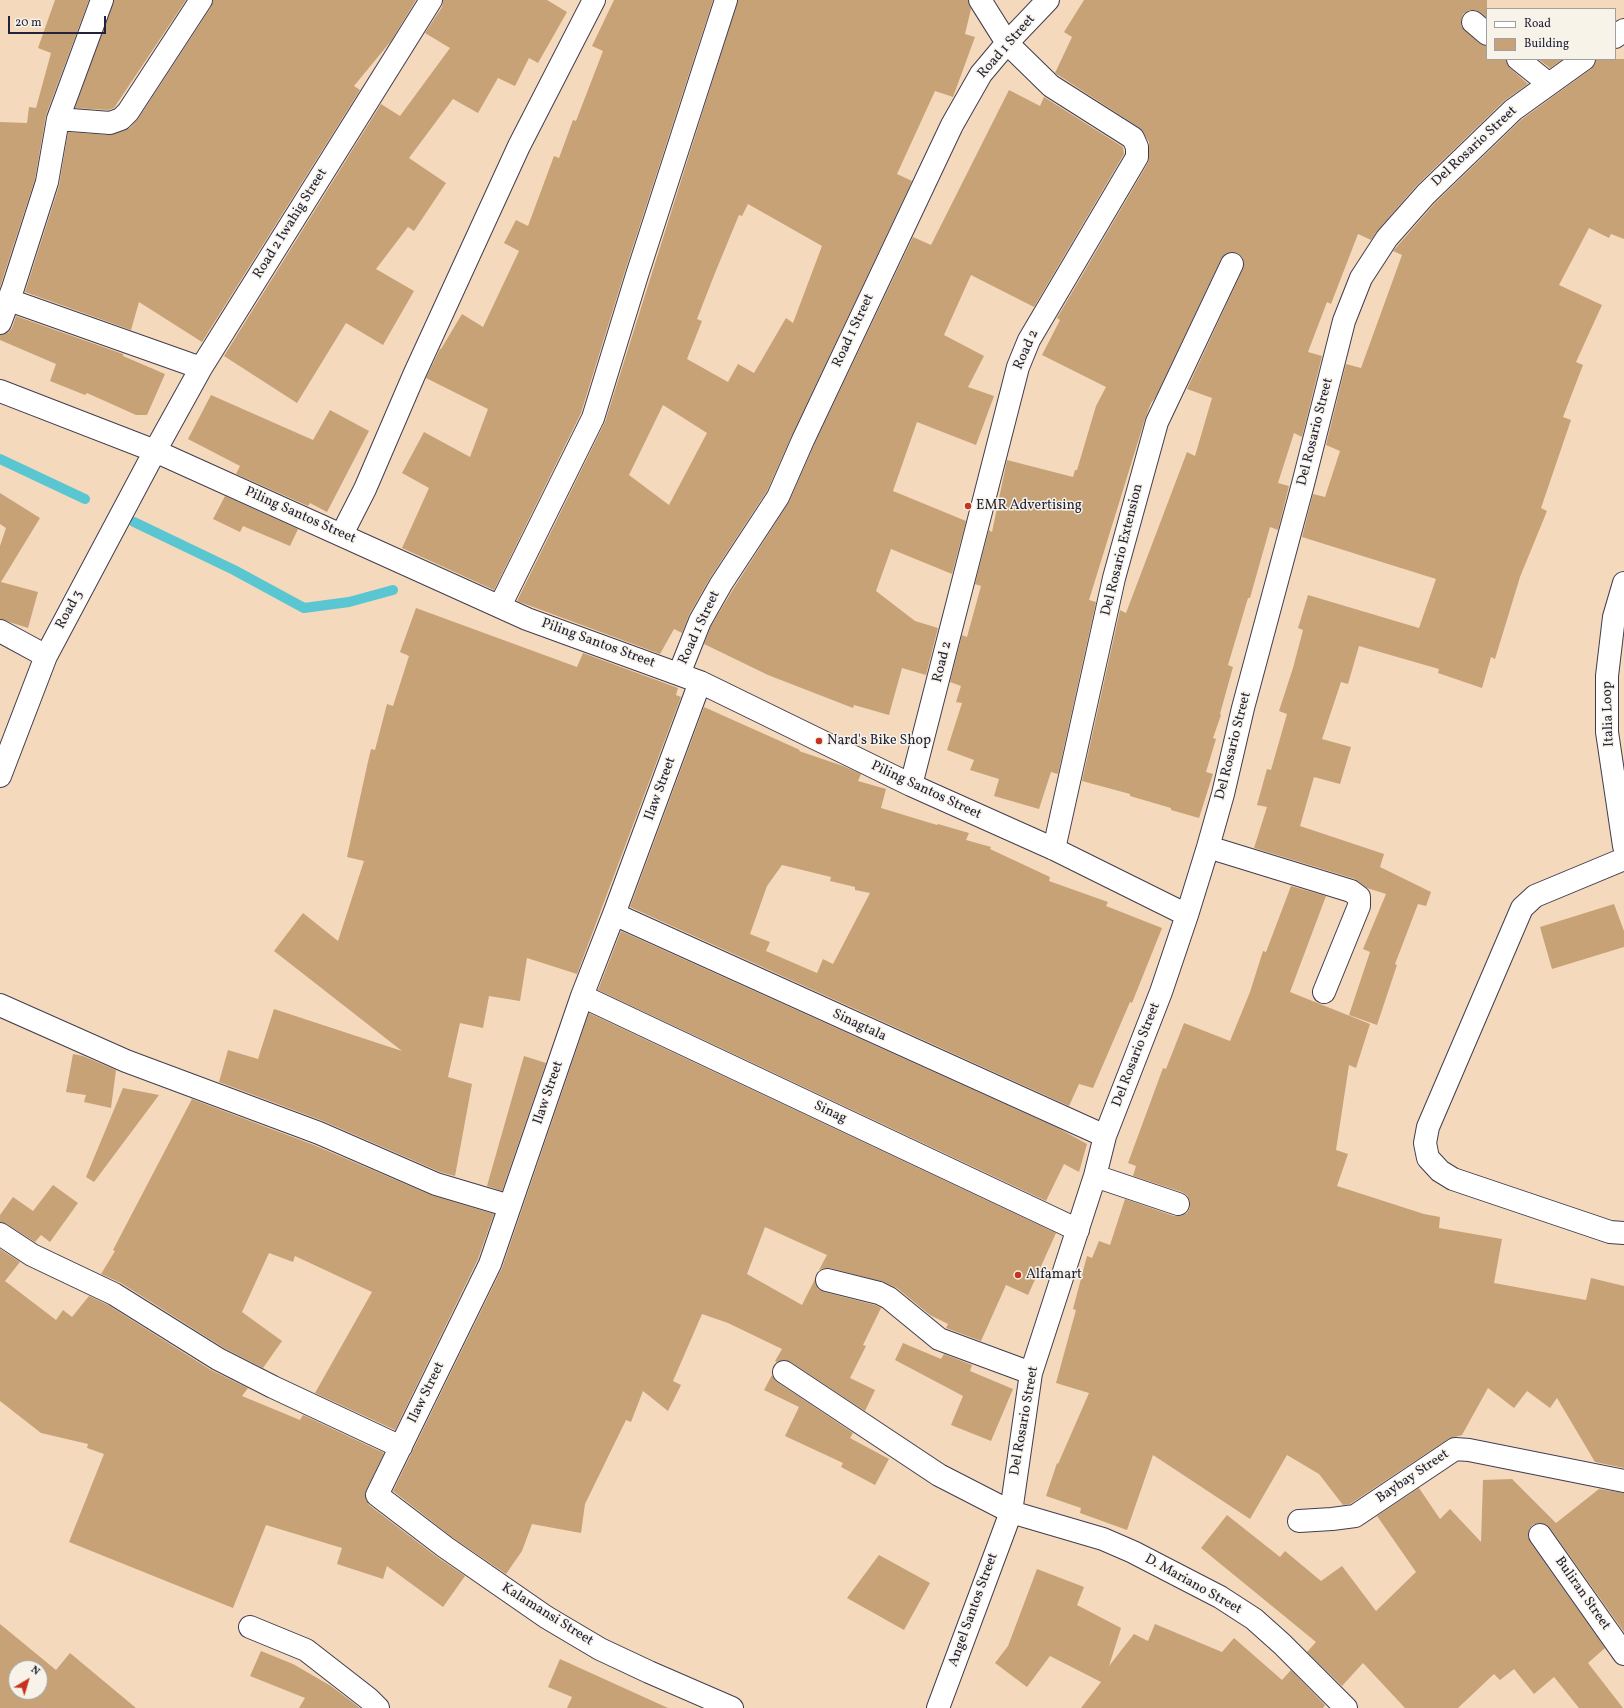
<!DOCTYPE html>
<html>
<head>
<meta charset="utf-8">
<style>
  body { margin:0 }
  #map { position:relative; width:1624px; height:1708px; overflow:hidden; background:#f4d9bc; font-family:Vollkorn,serif }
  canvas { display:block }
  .legend { position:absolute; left:1486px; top:8px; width:130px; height:52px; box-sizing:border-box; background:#f7f3e8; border:1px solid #a29fa3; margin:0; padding:5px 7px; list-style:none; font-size:12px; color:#22223b }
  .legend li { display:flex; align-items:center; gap:8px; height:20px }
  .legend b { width:20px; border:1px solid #a29fa3 }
  .north { position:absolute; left:8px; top:1660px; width:40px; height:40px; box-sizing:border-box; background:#f7f3e8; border:1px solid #a29fa3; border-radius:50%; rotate:38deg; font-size:11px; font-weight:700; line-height:16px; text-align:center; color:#22223b }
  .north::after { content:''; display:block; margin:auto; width:14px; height:18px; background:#c8321e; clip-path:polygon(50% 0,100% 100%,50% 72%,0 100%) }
  .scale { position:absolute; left:8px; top:16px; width:98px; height:18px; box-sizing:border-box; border:2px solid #22223b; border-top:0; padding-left:5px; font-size:12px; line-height:14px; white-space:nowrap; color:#22223b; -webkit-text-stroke:3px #f7f3e8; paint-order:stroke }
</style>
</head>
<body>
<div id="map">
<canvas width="1624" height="1708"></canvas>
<ul class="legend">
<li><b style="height:5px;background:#fff"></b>Road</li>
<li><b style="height:11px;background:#c7a277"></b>Building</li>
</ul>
<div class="north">N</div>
<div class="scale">20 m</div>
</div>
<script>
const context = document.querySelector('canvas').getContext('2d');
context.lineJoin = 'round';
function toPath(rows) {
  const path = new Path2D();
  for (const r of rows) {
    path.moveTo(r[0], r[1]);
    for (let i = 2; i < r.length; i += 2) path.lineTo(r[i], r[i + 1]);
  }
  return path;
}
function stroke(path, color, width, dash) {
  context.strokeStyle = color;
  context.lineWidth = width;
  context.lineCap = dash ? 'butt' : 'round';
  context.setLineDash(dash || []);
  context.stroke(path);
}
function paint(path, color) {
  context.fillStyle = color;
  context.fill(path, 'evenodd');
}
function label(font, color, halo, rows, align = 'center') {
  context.font = font + ' Vollkorn,serif';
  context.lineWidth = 3;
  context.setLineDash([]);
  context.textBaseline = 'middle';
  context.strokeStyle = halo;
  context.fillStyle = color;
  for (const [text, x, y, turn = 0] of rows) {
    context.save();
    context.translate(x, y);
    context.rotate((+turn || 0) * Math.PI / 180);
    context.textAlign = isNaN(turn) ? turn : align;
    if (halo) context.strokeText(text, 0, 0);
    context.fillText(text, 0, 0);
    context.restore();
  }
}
const stream = toPath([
  [0,459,85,499],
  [134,522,234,570,304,608,349,602,393,590]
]);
const building = toPath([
  [55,0,89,0,46,115,35,179,0,287,0,122,27,123,29,107,36,108,51,53,38,48],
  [114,0,186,0,114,108,108,110,75,108],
  [213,0,416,0,391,41,354,86,360,90,202,342,139,302,131,330,25,292,59,186,68,132,109,135,130,128,138,119,211,7],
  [443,0,547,0,567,12,538,63,529,58,515,86,498,78,478,113,453,99,409,158,446,183,414,231,408,227,376,269,414,291,383,345,346,323,297,403,224,356,381,104,400,116,450,48,425,33,442,7],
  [614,0,713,0,625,271,581,413,494,590,402,548,429,488,402,473,424,432,470,457,488,409,426,378,440,349,441,349,462,314,483,327,519,251,504,243,516,220,528,226,554,156,559,158,573,120,576,121,603,51,592,46],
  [738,0,968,0,971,9,965,34,975,37,953,97,935,91,897,174,912,181,792,435,767,491,710,578,689,615,682,633,674,629,660,654,517,601,605,422],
  [748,204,822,246,793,323,786,318,754,373,738,364,728,382,687,359,702,321,697,319,715,273,739,215,742,216],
  [663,405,707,433,669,505,629,475],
  [1084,0,1487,0,1487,18,1476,10,1469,10,1463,14,1461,20,1461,26,1479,43,1487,46,1487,59,1506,59,1507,64,1510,68,1528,84,1504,101,1417,185,1378,230,1371,240,1358,234,1331,304,1327,302,1308,352,1322,356,1302,437,1294,433,1278,483,1289,486,1278,530,1270,527,1250,598,1248,598,1228,665,1233,667,1220,714,1221,715,1213,738,1216,739,1206,772,1213,774,1199,818,1171,810,1171,808,1130,796,1130,794,1082,781,1120,610,1126,613,1187,452,1195,456,1212,398,1187,389,1243,269,1244,263,1242,257,1237,253,1231,252,1225,254,1221,259,1155,398,1151,403,1145,419,1089,600,1096,602,1058,774,1051,772,1039,809,994,796,999,779,970,770,974,760,947,750,962,703,956,702,961,686,950,682,962,635,967,637,981,586,975,584,989,530,992,532,1007,460,1073,477,1075,470,1077,470,1096,406,1106,387,1042,355,1060,320,1057,318,1148,163,1149,157,1149,142,1140,128,1055,73,1072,37,1064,32],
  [1538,59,1563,59,1550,68],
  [1596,59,1624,59,1624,239,1611,234,1609,238,1589,228,1559,285,1602,305,1576,362,1583,365,1563,417,1571,420,1541,508,1547,511,1520,577,1495,659,1491,657,1482,688,1438,673,1439,669,1359,646,1348,684,1341,682,1322,739,1351,747,1340,784,1314,777,1300,826,1384,854,1380,867,1431,892,1426,906,1418,904,1395,964,1397,965,1377,1025,1349,1015,1370,952,1363,949,1386,894,1367,888,1355,879,1254,848,1267,807,1257,805,1267,769,1271,770,1287,714,1279,711,1293,668,1303,630,1298,628,1308,595,1419,628,1436,579,1302,537,1313,494,1325,497,1340,451,1326,445,1346,364,1361,368,1402,255,1393,251,1435,203,1521,120,1591,69,1595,64],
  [1009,90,1040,106,1044,97,1123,147,1124,154,1034,307,971,275,944,335,984,356,968,387,994,396,976,445,917,422,893,491,966,521,952,574,891,549,876,591,915,621,938,628,926,675,902,668,889,715,854,705,853,708,768,675,704,644,711,626,732,591,789,502,814,445,913,237,931,245],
  [16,316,123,354,123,356,165,374,147,415,136,415,87,393,85,395,50,381,56,364,0,340,0,335,8,333,12,328],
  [211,395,313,440,330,410,369,431,327,512,310,503,308,506,236,474,240,466,188,439],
  [0,493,40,518,1,582,38,592,28,628,0,619,0,546,6,528,0,524],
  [225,496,298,529,290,546,243,526,240,532,213,519],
  [416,608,577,667,583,653,678,688,676,695,681,697,577,974,527,958,520,1001,489,996,483,1028,460,1023,448,1077,472,1084,455,1176,440,1172,323,1121,219,1082,228,1050,258,1059,274,1009,402,1051,274,951,303,913,338,941,364,861,347,857,367,766,371,749,375,750,387,704,393,706,409,656,400,652],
  [704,707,800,750,799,751,843,766,861,774,858,781,886,789,881,808,937,825,938,824,969,833,966,840,991,847,990,849,1050,877,1049,881,1108,902,1106,906,1162,928,1132,1003,1130,1002,1093,1088,1079,1084,1069,1106,630,907],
  [782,865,831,877,830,881,855,887,855,890,870,893,833,964,823,959,817,973,766,951,770,942,750,934,767,886],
  [1291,886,1326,896,1290,992,1370,1024,1356,1068,1349,1065,1336,1150,1348,1154,1337,1186,1424,1214,1440,1217,1439,1228,1502,1239,1494,1283,1586,1300,1591,1278,1624,1286,1624,1468,1595,1462,1557,1398,1550,1408,1527,1391,1514,1408,1488,1388,1462,1435,1448,1439,1350,1504,1343,1505,1319,1474,1287,1455,1250,1519,1153,1455,1127,1530,1080,1513,1081,1508,1046,1496,1057,1463,1058,1464,1089,1393,1056,1383,1076,1310,1073,1309,1087,1256,1092,1258,1099,1241,1110,1245,1125,1199,1174,1216,1181,1216,1187,1213,1190,1208,1190,1201,1187,1195,1182,1192,1133,1176,1136,1166,1128,1163,1163,1068,1166,1069,1184,1023,1230,1041,1250,992,1263,951,1266,952],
  [1614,904,1624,931,1624,947,1552,969,1540,927],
  [621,931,1058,1128,1087,1144,1079,1172,1064,1164,1046,1201,598,990],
  [589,1013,1056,1233,1028,1295,1006,1285,981,1341,946,1328,948,1324,930,1315,897,1288,884,1282,830,1268,824,1268,819,1270,827,1255,765,1227,747,1274,802,1305,815,1279,818,1289,824,1292,875,1305,881,1308,863,1345,866,1346,850,1378,875,1390,865,1411,791,1362,784,1360,777,1362,775,1361,782,1349,728,1323,702,1314,673,1381,681,1385,668,1411,643,1391,631,1422,626,1420,585,1504,581,1533,532,1524,522,1551,506,1574,452,1537,393,1491,502,1268],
  [73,1054,83,1056,116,1070,111,1108,84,1102,86,1095,66,1092],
  [524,1056,546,1063,502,1191,487,1186],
  [123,1088,159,1095,94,1182,86,1177],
  [192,1099,314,1145,431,1195,494,1214,478,1259,395,1430,315,1393,372,1292,295,1256,293,1262,269,1253,242,1312,282,1341,263,1368,224,1348,121,1283,101,1274,115,1251,113,1250],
  [53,1185,78,1203,50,1242,41,1235,35,1242,7,1224,0,1222,0,1215,13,1197,33,1211],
  [0,1249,20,1262,5,1281,56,1320,63,1310,72,1317,89,1296,108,1305,211,1370,248,1388,242,1396,300,1420,303,1415,384,1453,366,1490,366,1500,369,1505,437,1557,465,1576,443,1607,387,1566,383,1579,337,1564,342,1548,266,1525,233,1608,69,1542,104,1454,87,1448,88,1444,41,1433,0,1401],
  [903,1343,941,1359,944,1354,972,1365,970,1371,1013,1389,991,1441,951,1425,963,1396,895,1360],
  [772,1375,777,1382,853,1433,850,1438,889,1459,875,1485,841,1467,843,1463,785,1436,799,1407,764,1390],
  [1512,1479,1556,1523,1599,1489,1624,1493,1624,1632,1550,1528,1545,1524,1538,1523,1532,1525,1529,1530,1528,1536,1530,1542,1605,1648,1588,1663,1623,1708,1579,1708,1554,1677,1534,1694,1514,1669,1500,1680,1494,1674,1458,1708,1405,1708,1363,1663,1342,1686,1307,1652,1316,1642,1201,1548,1227,1515,1280,1557,1285,1551,1321,1581,1342,1566,1376,1611,1416,1572,1377,1516,1419,1488,1440,1519,1450,1509,1481,1542,1483,1480],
  [879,1555,930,1583,904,1630,847,1598],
  [1037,1569,1084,1587,1077,1605,1121,1628,1109,1666,1134,1634,1148,1641,1155,1624,1222,1652,1234,1638,1282,1680,1291,1670,1325,1705,1323,1708,1081,1708,1101,1682,1050,1656,1027,1687,995,1663,1008,1646],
  [0,1624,56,1670,70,1653,136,1708,0,1708],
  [16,1668,40,1668,40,1692,16,1692],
  [261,1651,293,1664,331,1686,360,1708,299,1708,305,1698,250,1676],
  [560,1659,668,1708,567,1708,572,1697,548,1687]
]);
const minor = toPath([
  [1473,22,1487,34],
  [1615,37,1624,30],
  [1518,59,1549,84],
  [58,119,110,123,121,119,128,112,201,0],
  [9,300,201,368],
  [0,323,13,288,47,182,58,119,102,0],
  [0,391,155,451,527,619,700,682,911,785,1054,849,1187,915],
  [342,534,365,489,414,375,519,146,594,0],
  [1624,583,1614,617,1607,676,1607,732,1624,846],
  [500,606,593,418,637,275,726,0],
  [0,631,46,656],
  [679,674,700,621,721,584,778,497,803,440,952,125,981,74,1007,43,1048,0],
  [700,682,614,914,582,996,490,1264,377,1495,445,1547,546,1617,600,1649,649,1672,732,1708],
  [0,776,46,656,155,451,201,368,431,0],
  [911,785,1018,367,1029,340,1137,157,1137,147,1133,138,1051,86,1007,43,980,0],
  [1208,847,1351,891,1359,897,1359,906,1324,992],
  [1054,849,1114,578,1157,422,1232,264],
  [1624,859,1535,896,1522,908,1428,1127,1425,1143,1428,1158,1440,1171,1453,1179,1610,1232,1624,1233],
  [614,914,1105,1136],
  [582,996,1078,1230],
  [0,1005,126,1061,319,1133,436,1184,510,1206],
  [1095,1176,1178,1204],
  [0,1234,32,1255,114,1294,218,1359,273,1387,401,1447],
  [827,1280,879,1293,889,1298,939,1339,1031,1373],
  [784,1372,939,1475,1011,1512,1103,1539,1133,1552,1220,1597,1254,1619,1282,1644,1346,1708],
  [1299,1521,1332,1519,1355,1516,1455,1449,1469,1450,1624,1481],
  [1540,1535,1624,1654],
  [250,1627,306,1650,369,1699,378,1708],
  [938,1708,1011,1512,1031,1373,1095,1176,1105,1136,1161,992,1187,915,1208,847,1223,794,1243,708,1303,484,1344,321,1361,278,1387,238,1426,194,1513,110,1584,59]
]);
const markers = [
  [968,506,4,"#c8321e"],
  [819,741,4,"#c8321e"],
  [1018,1275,4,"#c8321e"]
];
const streetNames = [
  ["Road 1 Street",1007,47,-49],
  ["Del Rosario Street",1475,147,-43],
  ["Road 2 Iwahig Street",291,224,-58],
  ["Road 1 Street",854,331,-65],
  ["Road 2",1027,350,-66],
  ["Del Rosario Street",1316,432,-76],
  ["Piling Santos Street",300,516,24],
  ["Del Rosario Extension",1123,550,-76],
  ["Road 3",70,610,-62],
  ["Road 1 Street",700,628,-65],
  ["Piling Santos Street",598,644,20],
  ["Road 2",943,662,-76],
  ["Italia Loop",1609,714,-92],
  ["Del Rosario Street",1234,746,-76],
  ["Ilaw Street",661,789,-70],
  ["Piling Santos Street",926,791,25],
  ["Sinagtala",859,1026,25],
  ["Del Rosario Street",1137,1055,-69],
  ["Ilaw Street",549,1093,-71],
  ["Sinag",830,1113,25],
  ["Ilaw Street",427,1393,-64],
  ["Del Rosario Street",1025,1421,-80],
  ["Baybay Street",1413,1477,-34],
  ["D. Mariano Street",1193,1585,29],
  ["Buliran Street",1582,1594,55],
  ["Angel Santos Street",974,1610,-70],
  ["Kalamansi Street",547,1615,32]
];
const poiNames = [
  ["EMR Advertising",976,506],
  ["Nard's Bike Shop",827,741],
  ["Alfamart",1026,1275]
];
stroke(stream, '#59c6d1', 10);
paint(building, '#c7a277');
stroke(minor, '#423d4e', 24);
stroke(minor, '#fff', 22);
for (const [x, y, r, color] of markers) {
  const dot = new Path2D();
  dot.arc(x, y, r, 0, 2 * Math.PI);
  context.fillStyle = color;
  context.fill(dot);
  stroke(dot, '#f7f3e8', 1.5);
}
label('14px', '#22223b', '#f7f3e8', streetNames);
label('14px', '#22223b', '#f7f3e8', poiNames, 'left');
</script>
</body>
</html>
